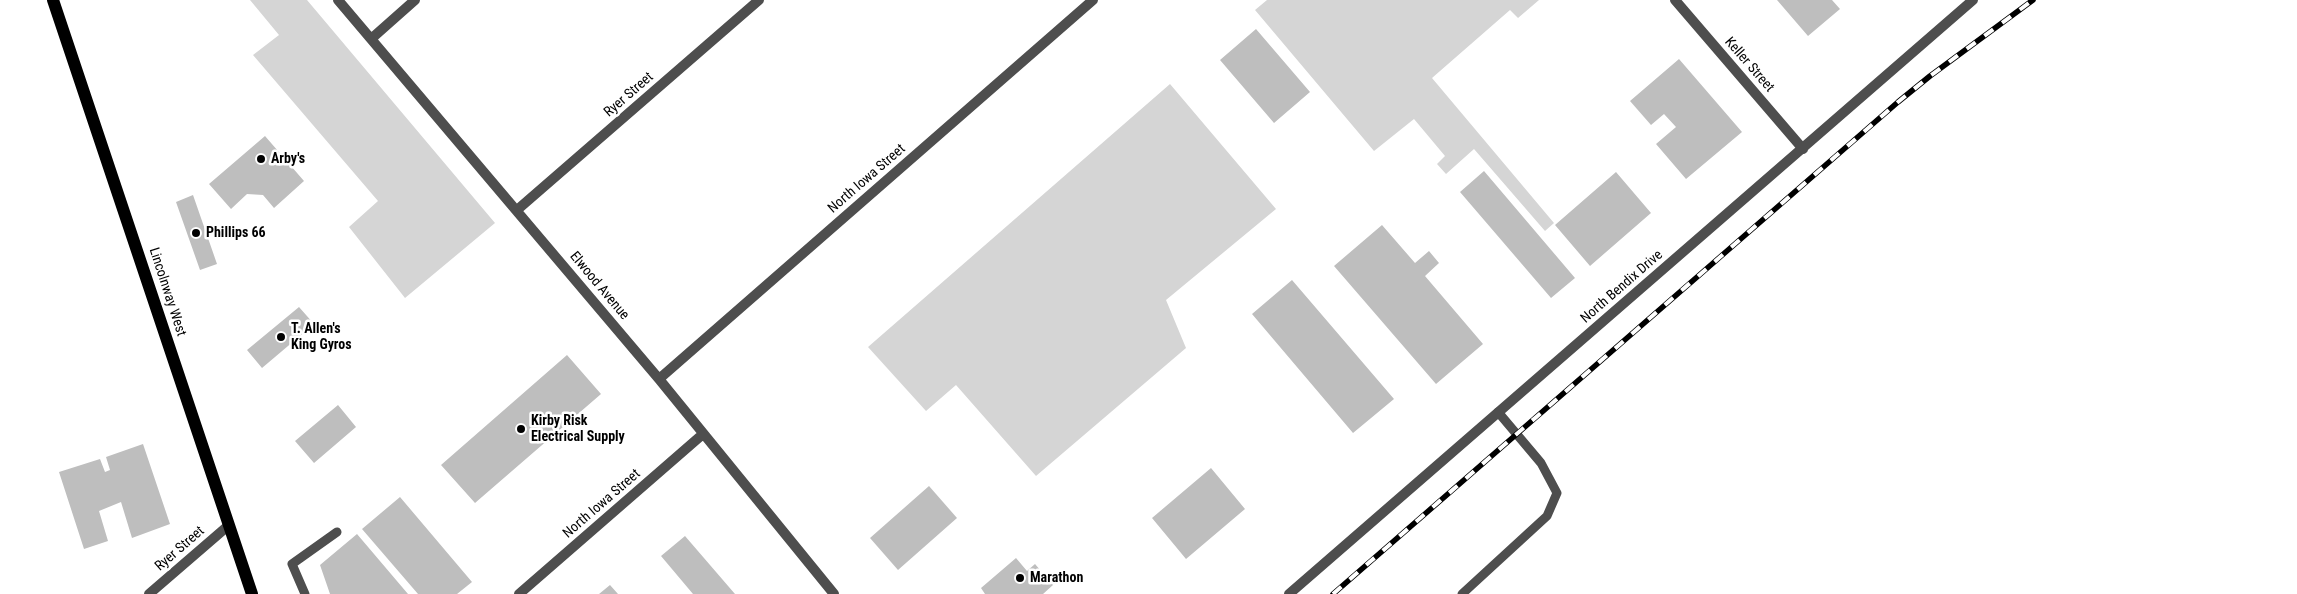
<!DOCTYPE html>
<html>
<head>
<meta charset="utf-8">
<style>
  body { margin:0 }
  canvas { display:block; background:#fff }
</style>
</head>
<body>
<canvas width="2297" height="594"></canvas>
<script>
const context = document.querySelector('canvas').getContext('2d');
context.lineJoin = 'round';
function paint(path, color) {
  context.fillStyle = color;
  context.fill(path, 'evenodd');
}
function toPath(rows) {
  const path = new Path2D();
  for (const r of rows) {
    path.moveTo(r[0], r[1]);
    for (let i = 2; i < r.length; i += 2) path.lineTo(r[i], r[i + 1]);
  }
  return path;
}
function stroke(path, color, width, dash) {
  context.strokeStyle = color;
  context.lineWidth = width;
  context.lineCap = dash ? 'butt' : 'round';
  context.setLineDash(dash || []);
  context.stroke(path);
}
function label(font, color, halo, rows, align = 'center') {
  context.font = font + ' "Roboto Condensed",sans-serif';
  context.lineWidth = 5;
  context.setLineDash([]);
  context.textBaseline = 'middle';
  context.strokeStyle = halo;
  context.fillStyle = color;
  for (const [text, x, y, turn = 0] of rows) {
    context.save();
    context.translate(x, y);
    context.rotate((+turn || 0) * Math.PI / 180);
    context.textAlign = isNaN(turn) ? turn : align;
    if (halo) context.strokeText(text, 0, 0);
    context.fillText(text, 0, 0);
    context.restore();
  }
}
const green = toPath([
  [250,0,307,0,495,223,405,298,349,227,378,201,253,55,279,35],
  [1267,0,1539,0,1518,18,1510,10,1432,78,1554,223,1545,231,1474,149,1446,174,1437,164,1445,156,1414,119,1374,151,1255,10],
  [1170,84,1276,209,1166,300,1186,348,1036,476,956,385,926,411,868,347]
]);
const building = toPath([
  [1777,0,1832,0,1840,9,1808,36],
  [1256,29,1310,92,1274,123,1220,60],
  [1679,59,1742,132,1686,179,1656,144,1676,127,1664,114,1651,125,1630,101],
  [265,136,304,181,274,208,263,195,247,194,231,209,209,184],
  [1484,171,1575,278,1551,298,1460,192],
  [1616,172,1651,213,1590,266,1555,225],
  [193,195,217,264,200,270,176,202],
  [1382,225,1415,263,1429,251,1439,263,1425,276,1483,344,1436,384,1334,266],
  [1292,280,1394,399,1353,433,1252,314],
  [299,307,314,324,262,368,247,350],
  [567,355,601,394,475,503,441,465],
  [338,405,356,427,314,463,295,441],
  [143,444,170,524,132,538,121,502,99,511,108,541,84,549,59,472,100,459,105,472,110,470,106,457],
  [1211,468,1245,509,1186,559,1152,518],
  [929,486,957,518,898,570,870,538],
  [400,497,472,582,457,594,418,594,362,529],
  [357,534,408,594,330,594,320,565],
  [685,536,735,594,693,594,661,556],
  [1016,558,1027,571,1035,564,1053,585,1043,594,985,594,981,588],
  [610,585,618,594,599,594]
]);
const service = toPath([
  [305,594,292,564,337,532],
  [1462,594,1547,516,1557,493,1541,463,1498,412]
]);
const minor = toPath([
  [338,0,659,379,834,594],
  [1675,0,1803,149],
  [371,39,415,0],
  [517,210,759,0],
  [659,379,1093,0],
  [149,594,229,525],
  [519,594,703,434]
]);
const tertiary = toPath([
  [1289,594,1973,0]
]);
const primary = toPath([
  [53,0,252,594]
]);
const rail = toPath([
  [1333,594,1898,102,1930,76,2033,0]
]);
const markers = [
  [261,159,5,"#000"],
  [196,233,5,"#000"],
  [281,337,5,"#000"],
  [521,429,5,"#000"],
  [1020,578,5,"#000"]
];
const streetNames = [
  ["Keller Street",1749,65,49],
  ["Ryer Street",629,95,-41],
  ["North Iowa Street",867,179,-41],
  ["Elwood Avenue",599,286,50],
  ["North Bendix Drive",1622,287,-41],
  ["Lincolnway West",167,292,72],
  ["North Iowa Street",602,504,-41],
  ["Ryer Street",180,549,-41]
];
const poiNames = [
  ["Arby's",271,159],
  ["Phillips 66",206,233],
  ["T. Allen's",291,329],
  ["King Gyros",291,345],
  ["Kirby Risk",531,421],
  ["Electrical Supply",531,437],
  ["Marathon",1030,578]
];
paint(green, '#d5d5d5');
paint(building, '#bebebe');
stroke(service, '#4e4e4e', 9);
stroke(minor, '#4e4e4e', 10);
stroke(tertiary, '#4e4e4e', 10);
stroke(primary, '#000', 12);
stroke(rail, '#000', 5.5);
stroke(rail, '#fff', 4, [11]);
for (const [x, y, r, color] of markers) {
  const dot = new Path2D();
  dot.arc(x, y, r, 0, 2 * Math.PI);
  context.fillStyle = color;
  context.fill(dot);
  stroke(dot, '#fff', 2);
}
label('14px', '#000', '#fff', streetNames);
label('bold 14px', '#000', '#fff', poiNames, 'left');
</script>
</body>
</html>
